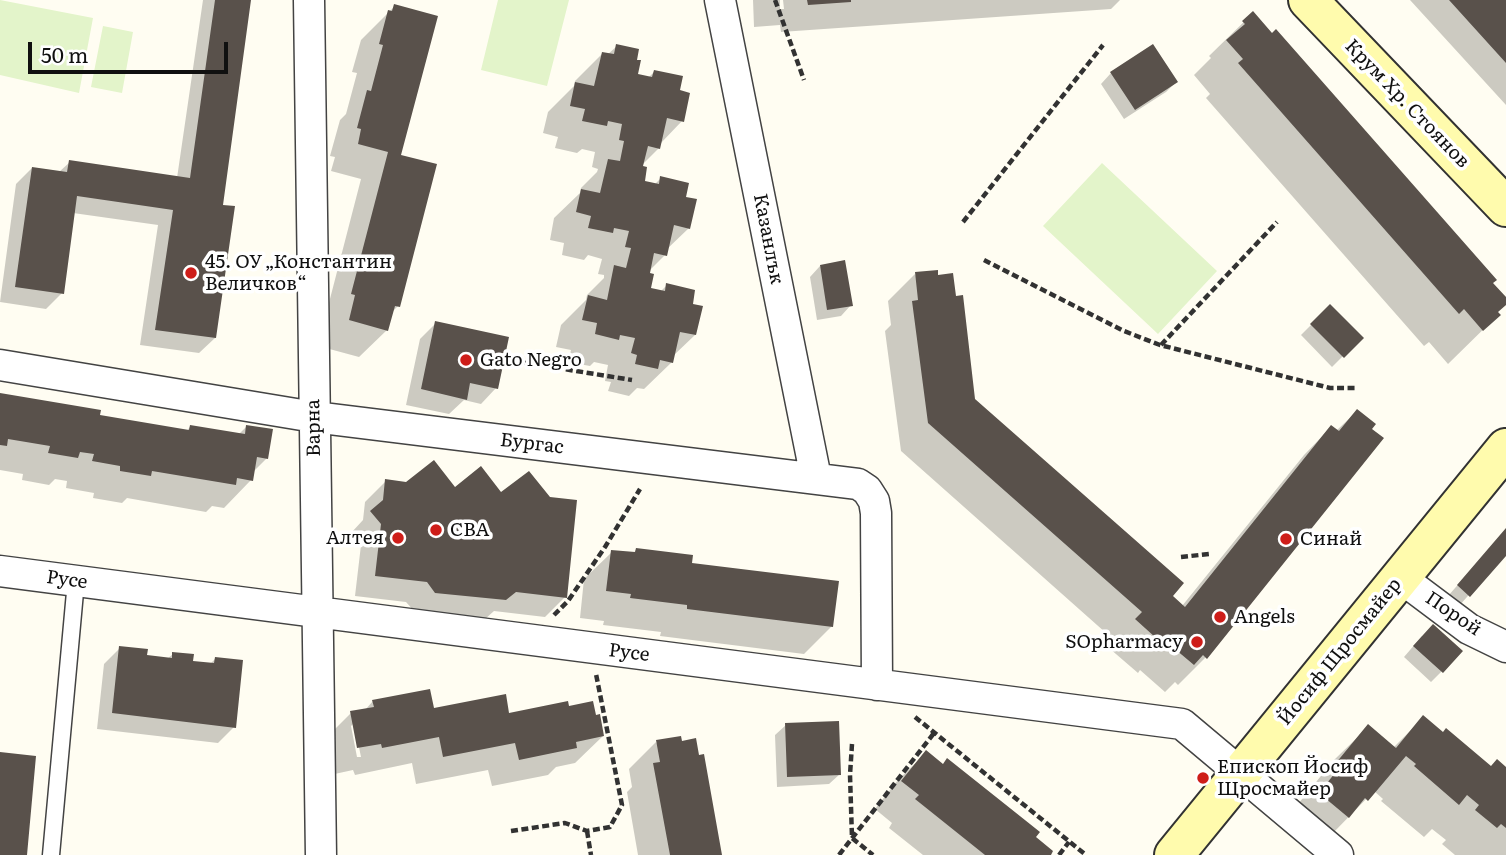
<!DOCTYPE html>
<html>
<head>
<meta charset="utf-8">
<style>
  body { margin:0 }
  #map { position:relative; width:1506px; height:855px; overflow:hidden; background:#fffdf2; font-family:Literata,serif }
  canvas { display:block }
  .scale { position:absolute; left:28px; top:42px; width:200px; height:32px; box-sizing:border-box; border:4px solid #101010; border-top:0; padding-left:9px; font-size:21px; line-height:24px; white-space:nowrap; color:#101010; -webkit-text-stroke:5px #fff; paint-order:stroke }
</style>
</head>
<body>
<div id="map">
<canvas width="1506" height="855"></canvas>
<div class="scale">50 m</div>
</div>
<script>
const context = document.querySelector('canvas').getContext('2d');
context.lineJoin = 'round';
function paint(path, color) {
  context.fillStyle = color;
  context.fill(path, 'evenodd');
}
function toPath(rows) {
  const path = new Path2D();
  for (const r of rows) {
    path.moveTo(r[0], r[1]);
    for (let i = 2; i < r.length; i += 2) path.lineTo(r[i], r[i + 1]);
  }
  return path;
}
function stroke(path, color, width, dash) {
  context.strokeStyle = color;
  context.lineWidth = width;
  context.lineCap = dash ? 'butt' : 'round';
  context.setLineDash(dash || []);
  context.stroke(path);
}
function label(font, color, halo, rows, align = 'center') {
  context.font = font + ' Literata,serif';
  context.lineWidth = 7;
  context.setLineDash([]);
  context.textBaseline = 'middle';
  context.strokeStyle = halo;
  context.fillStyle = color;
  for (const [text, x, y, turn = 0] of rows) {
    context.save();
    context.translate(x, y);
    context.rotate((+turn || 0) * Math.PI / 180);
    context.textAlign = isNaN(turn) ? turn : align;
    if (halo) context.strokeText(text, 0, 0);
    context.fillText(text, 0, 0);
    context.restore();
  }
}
const pitch = toPath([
  [0,0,93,18,79,93,0,75],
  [498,0,569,0,547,86,481,70],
  [103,26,133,32,122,93,91,87],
  [1102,163,1217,271,1158,334,1043,226]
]);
const shadow = toPath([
  [203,0,250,0,221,206,215,338,199,353,140,345,158,225,73,213,62,293,46,309,0,302,16,184,32,168,59,172,70,162,177,178],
  [753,0,780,0,780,9,784,9,783,0,1120,0,1111,9,781,32,780,25,754,27],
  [1410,0,1506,0,1506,105],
  [395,6,399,157,398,306,391,313,387,330,359,357,322,347,324,322,361,179,331,171,335,157,330,156,340,120,346,114,357,73,352,72,361,40],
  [1253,13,1506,300,1506,303,1496,313,1498,315,1448,364,1429,342,1424,346,1206,98,1210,94,1194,75,1211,58,1209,56],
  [617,46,636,76,648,78,654,72,678,92,682,121,660,144,659,148,642,165,643,182,654,185,661,178,684,198,689,228,666,250,665,255,648,272,649,289,660,292,667,285,691,305,695,335,673,356,672,362,644,389,637,388,629,396,608,391,611,382,605,381,608,365,594,362,590,366,568,362,571,350,556,347,561,325,586,300,587,295,604,278,604,275,598,274,602,259,588,255,584,260,562,255,564,243,550,240,554,218,580,193,581,188,597,172,598,169,592,167,595,152,582,149,577,153,555,148,558,137,543,133,548,112,574,86,575,81,602,54,607,55],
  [1111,73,1176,82,1166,92,1124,119,1101,84],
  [820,266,851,305,841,316,817,320,810,277],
  [915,274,974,400,1182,606,1304,455,1331,427,1336,431,1357,411,1206,657,1178,685,1175,682,1165,692,1140,670,1138,673,1109,648,1115,641,901,451,885,331,891,325,888,301],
  [1330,306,1361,338,1332,367,1301,335],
  [436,323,496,388,481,404,464,400,449,414,406,405,420,339],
  [0,394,98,417,186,432,190,427,238,435,247,426,267,458,253,472,251,480,224,508,212,506,206,512,127,498,122,503,93,498,94,493,66,488,67,481,55,479,49,485,22,480,23,474,0,470],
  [386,481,500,495,565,597,545,617,494,611,484,620,415,612,406,602,355,596,361,545,351,533,363,520,365,502],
  [1506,530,1506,553,1459,606,1448,596],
  [636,550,690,564,832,626,804,654,660,636,661,632,603,625,604,621,580,618,584,579,612,552,633,554],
  [1422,636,1442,671,1431,682,1404,657],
  [120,648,145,657,167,659,173,654,192,662,209,665,215,659,234,727,218,743,97,729,104,664],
  [373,701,432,710,508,715,567,708,603,736,575,763,556,767,548,775,492,786,488,770,416,784,412,763,355,775,353,770,330,775,324,740,351,713,365,710],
  [354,723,361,757,357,757,351,726],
  [1423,718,1491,768,1506,770,1506,855,1455,855,1442,844,1446,840,1432,829,1424,837,1381,801,1383,799,1374,791,1333,833,1298,804,1334,760,1368,727,1393,748],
  [786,725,840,774,829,784,777,787,775,735],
  [656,742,720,855,638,855,627,792,632,787,629,769],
  [926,753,1033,838,1048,855,923,855,889,828,892,823,875,809,898,780]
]);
const building = toPath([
  [215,0,251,0,223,205,235,206,216,338,155,330,173,210,77,196,64,294,15,287,32,167,67,172,69,160,190,178],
  [807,0,851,0,851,2,808,5],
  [1449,0,1506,0,1506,63],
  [394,4,438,16,401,155,437,164,400,307,395,306,388,331,349,320,355,295,351,294,388,152,358,144,361,129,357,128,367,90,371,91,383,45,379,44,388,10,392,11],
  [1253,11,1272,33,1276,29,1497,280,1493,283,1506,297,1506,305,1498,312,1501,315,1483,331,1464,309,1459,314,1238,63,1243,59,1226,40,1245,24,1242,21],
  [616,44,639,49,637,60,641,60,638,74,652,77,654,70,683,76,680,90,690,93,684,122,667,118,660,149,648,146,643,166,647,167,645,181,659,184,660,176,689,183,686,197,697,199,690,229,674,225,667,256,654,253,650,273,654,274,651,288,665,291,666,283,695,290,693,304,703,306,696,335,680,332,673,363,660,360,658,369,635,364,637,355,631,353,635,338,620,335,619,340,595,334,597,323,582,320,588,295,607,300,614,265,626,268,631,248,625,247,629,231,614,228,613,233,588,228,591,216,576,212,581,189,600,193,608,159,620,161,624,141,619,140,622,124,608,121,607,126,582,121,585,109,570,106,575,82,594,86,602,52,614,54],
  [1153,44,1178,82,1135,110,1110,72],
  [845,260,853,306,827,310,820,265],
  [938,270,938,275,953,273,956,296,963,295,975,399,1184,583,1173,596,1185,607,1331,425,1339,431,1357,409,1376,424,1372,429,1384,438,1207,659,1203,655,1194,665,1169,644,1166,647,1135,619,1142,612,928,423,912,301,918,300,915,272],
  [1330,304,1364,338,1344,358,1310,324],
  [435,321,509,337,498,389,470,383,467,400,421,389],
  [0,393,101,410,100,415,189,430,190,425,245,434,246,425,273,429,268,459,257,457,253,481,237,478,236,485,152,471,151,476,120,471,120,466,92,461,94,454,80,452,78,458,48,453,50,446,8,439,7,446,0,445],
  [434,460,455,487,481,466,501,492,529,471,550,497,577,500,567,598,516,592,506,600,435,593,427,582,375,576,381,524,370,511,383,500,385,479,406,482],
  [1506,528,1506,556,1470,597,1457,585],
  [636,548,693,555,692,563,839,581,833,627,687,609,687,605,630,598,631,594,606,591,611,550,635,552],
  [1433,624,1463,651,1443,673,1413,646],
  [119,646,148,649,147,655,172,658,172,652,194,654,193,661,214,663,215,657,243,660,236,728,112,713],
  [430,689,434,708,506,694,509,713,568,701,569,706,593,701,596,715,600,714,604,736,576,742,577,748,519,760,515,743,443,757,439,737,382,748,381,744,357,748,350,711,374,707,372,700],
  [1423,715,1443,732,1446,728,1491,766,1497,759,1506,767,1506,828,1501,824,1497,828,1475,810,1479,805,1467,795,1459,805,1414,766,1416,764,1406,756,1368,801,1365,798,1349,818,1319,793,1335,773,1331,769,1368,724,1396,748],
  [839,721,841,775,787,777,785,723],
  [681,736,682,741,696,738,699,755,704,754,722,855,670,855,653,763,660,762,656,740],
  [926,750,943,764,947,758,1040,832,1036,837,1053,851,1051,855,985,855,915,799,919,795,901,781],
  [0,752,36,756,27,855,0,855]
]);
const path = toPath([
  [775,0,804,80],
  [963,222,1103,45],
  [984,260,1124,331,1160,345,1330,388,1355,388],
  [1161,345,1277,222],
  [514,361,632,380],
  [1181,557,1209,554],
  [554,615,568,601,605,547,640,489],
  [915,717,1086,855],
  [852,744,850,775,852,838,873,855],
  [511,831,565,823,587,831,610,827,622,805,596,674],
  [587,831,591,855],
  [839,855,934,733],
  [1059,855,1069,842]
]);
const lane = toPath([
  [51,855,76,581]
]);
const street = toPath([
  [309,0,321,855],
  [720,0,816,478],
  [0,365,314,417,858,484,867,490,874,501,876,513,877,685],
  [0,571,1182,724,1338,855],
  [1401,578,1469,629,1506,647]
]);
const secondary = toPath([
  [1308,0,1506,207],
  [1174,855,1506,448]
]);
const markers = [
  [191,273,7,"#ce1d19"],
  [466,360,7,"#ce1d19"],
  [436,530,7,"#ce1d19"],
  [398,538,7,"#ce1d19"],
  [1286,539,7,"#ce1d19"],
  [1220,617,7,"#ce1d19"],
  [1197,642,7,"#ce1d19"],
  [1203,778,7,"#ce1d19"]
];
const streetNames = [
  ["Крум Хр. Стоянов",1407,104,46],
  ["Казанлък",768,239,79],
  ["Варна",314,428,-91],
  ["Бургас",532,444,7],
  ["Русе",67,580,8],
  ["Порой",1453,614,34],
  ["Йосиф Щросмайер",1340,652,-51],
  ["Русе",629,653,7]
];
const poiNames = [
  ["45. ОУ „Константин",205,262],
  ["Величков“",205,284],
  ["Gato Negro",480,360],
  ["CBA",450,530],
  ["Алтея",384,538,"right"],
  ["Синай",1300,539],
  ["Angels",1234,617],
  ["SOpharmacy",1183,642,"right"],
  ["Епископ Йосиф",1217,767],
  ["Щросмайер",1217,789]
];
paint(pitch, '#e3f4ca');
paint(shadow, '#0003');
paint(building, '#59514b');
stroke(lane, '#434343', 19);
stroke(street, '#434343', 33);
stroke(secondary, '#323232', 42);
stroke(path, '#323232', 4.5, [7, 3.5]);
stroke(lane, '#fff', 16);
stroke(street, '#fff', 30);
stroke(secondary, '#fffbad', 38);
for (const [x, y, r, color] of markers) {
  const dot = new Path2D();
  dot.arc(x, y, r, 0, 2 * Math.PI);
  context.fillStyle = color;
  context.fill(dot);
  stroke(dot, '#fff', 2.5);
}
label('19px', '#101010', '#fff', streetNames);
label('19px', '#101010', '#fff', poiNames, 'left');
</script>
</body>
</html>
